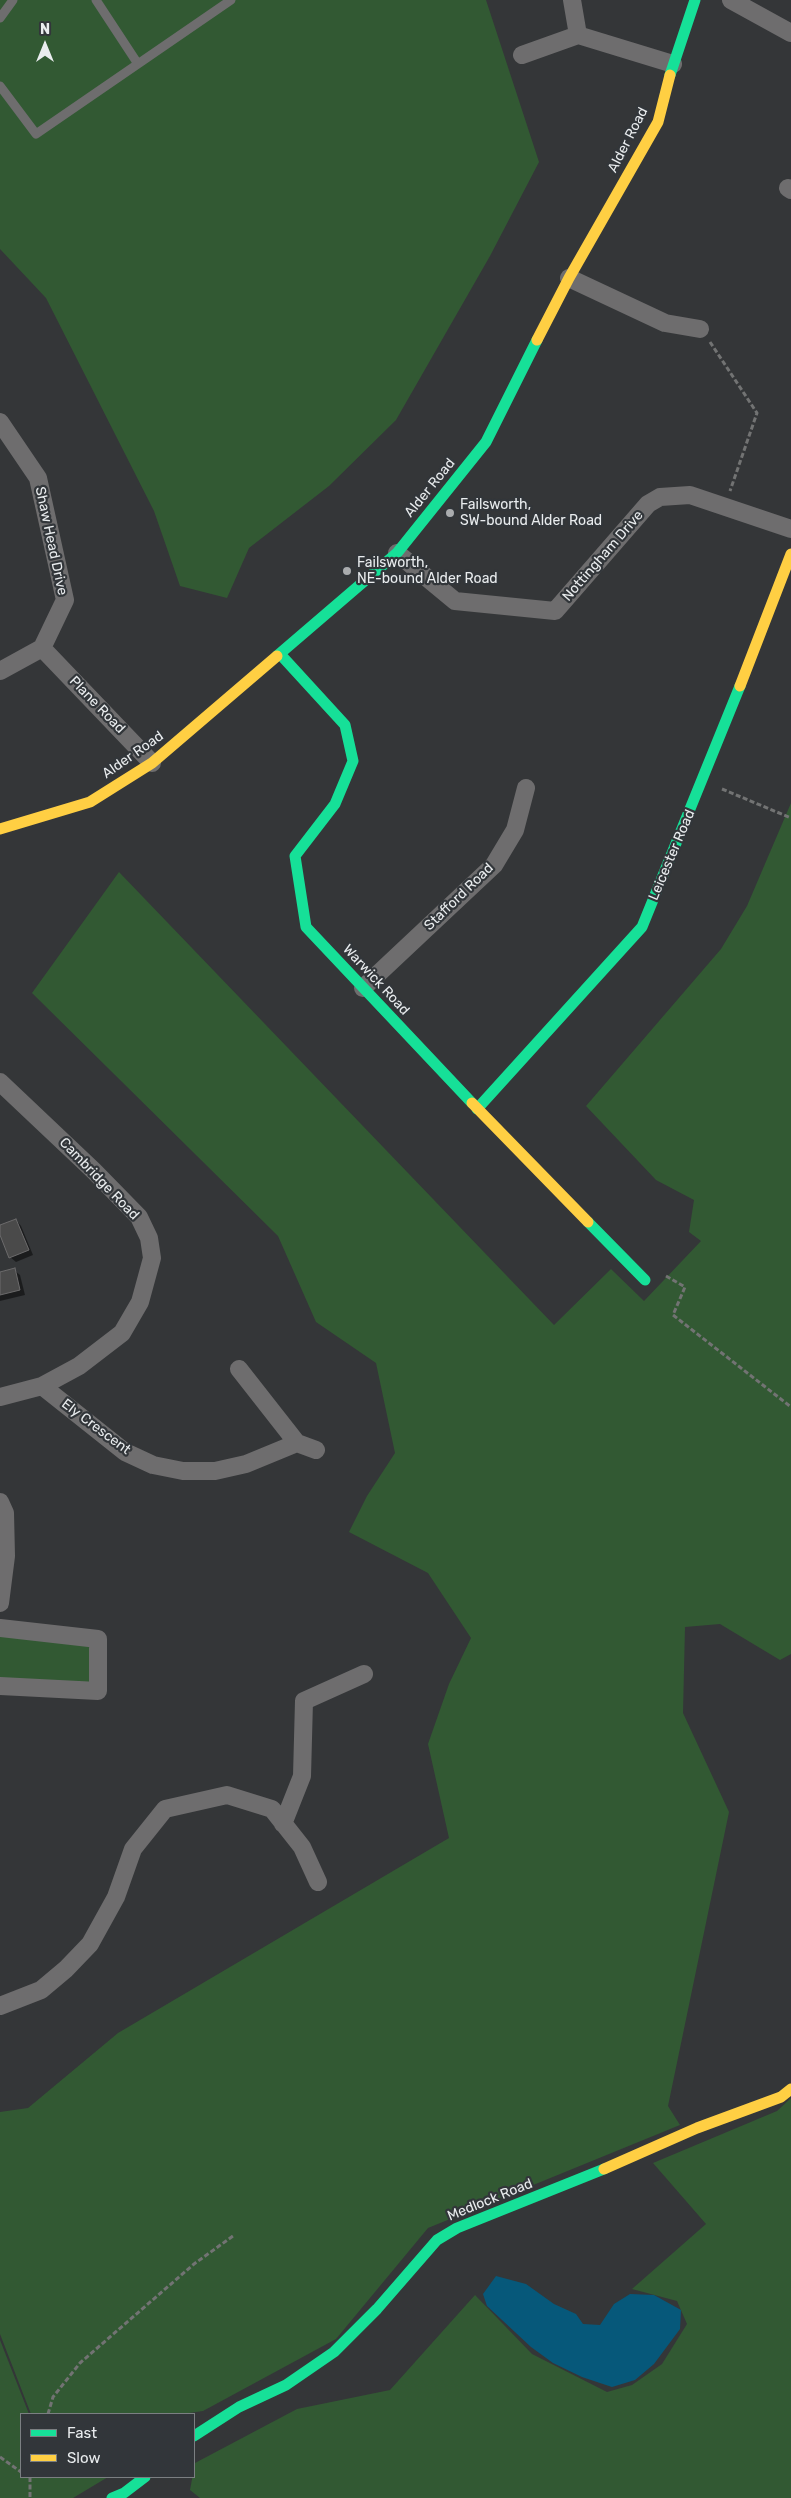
<!DOCTYPE html>
<html>
<head>
<meta charset="utf-8">
<style>
  body { margin:0 }
  #map { position:relative; width:791px; height:2498px; overflow:hidden; background:#343638; font-family:Rubik,sans-serif }
  canvas { display:block }
  .legend { position:absolute; left:20px; top:2413px; width:175px; height:65px; box-sizing:border-box; background:#32363a; border:1px solid #7b7f82; margin:0; padding:6px 9px; list-style:none; font-size:15px; color:#e9ecee }
  .legend li { display:flex; align-items:center; gap:10px; height:25px }
  .legend b { width:25px; border:1px solid #7b7f82 }
  .north { position:absolute; left:20px; top:20px; width:50px; height:50px; -webkit-text-stroke:4px #32363a; paint-order:stroke; rotate:0deg; font-size:14px; font-weight:700; line-height:20px; text-align:center; color:#e9ecee }
  .north::after { content:''; display:block; margin:auto; width:18px; height:22px; background:#e9ecee; clip-path:polygon(50% 0,100% 100%,50% 72%,0 100%) }
</style>
</head>
<body>
<div id="map">
<canvas width="791" height="2498"></canvas>
<ul class="legend">
<li><b style="height:6px;background:#16e098"></b>Fast</li>
<li><b style="height:6px;background:#ffcf43"></b>Slow</li>
</ul>
<div class="north">N</div>
</div>
<script>
const context = document.querySelector('canvas').getContext('2d');
context.lineJoin = 'round';
function paint(path, color) {
  context.fillStyle = color;
  context.fill(path, 'evenodd');
}
function toPath(rows) {
  const path = new Path2D();
  for (const r of rows) {
    path.moveTo(r[0], r[1]);
    for (let i = 2; i < r.length; i += 2) path.lineTo(r[i], r[i + 1]);
  }
  return path;
}
function stroke(path, color, width, dash) {
  context.strokeStyle = color;
  context.lineWidth = width;
  context.lineCap = dash ? 'butt' : 'round';
  context.setLineDash(dash || []);
  context.stroke(path);
}
function label(font, color, halo, rows, align = 'center') {
  context.font = font + ' Rubik,sans-serif';
  context.lineWidth = 4.5;
  context.setLineDash([]);
  context.textBaseline = 'middle';
  context.strokeStyle = halo;
  context.fillStyle = color;
  for (const [text, x, y, turn = 0] of rows) {
    context.save();
    context.translate(x, y);
    context.rotate((+turn || 0) * Math.PI / 180);
    context.textAlign = isNaN(turn) ? turn : align;
    if (halo) context.strokeText(text, 0, 0);
    context.fillText(text, 0, 0);
    context.restore();
  }
}
const green = toPath([
  [0,0,486,0,539,162,490,256,396,420,329,486,249,548,227,598,180,586,154,511,46,298,0,249],
  [791,803,791,1654,780,1660,720,1624,685,1627,683,1713,729,1812,668,2106,680,2125,428,2228,336,2339,203,2411,182,2414,31,2414,0,2334,0,2112,28,2108,118,2033,449,1838,428,1744,449,1684,471,1638,428,1573,349,1532,367,1496,395,1453,376,1363,316,1322,278,1236,32,993,119,872,554,1325,611,1269,644,1301,701,1241,689,1232,694,1200,656,1180,586,1106,721,949,747,906],
  [0,1634,90,1645,94,1681,80,1685,0,1681],
  [791,2098,791,2498,200,2498,190,2490,195,2463,297,2409,390,2390,475,2295,532,2354,607,2392,632,2385,662,2364,687,2324,677,2301,632,2289,706,2224,653,2163,777,2111],
  [0,2340,29,2414,21,2414,21,2477,108,2477,73,2498,0,2498]
]);
const water = toPath([
  [496,2276,526,2284,554,2304,576,2314,583,2324,600,2325,614,2304,630,2294,654,2295,681,2310,680,2329,654,2364,635,2380,612,2387,582,2377,553,2363,531,2347,487,2306,483,2294]
]);
const shadow = toPath([
  [16,1220,21,1226,33,1255,16,1262,10,1257,0,1226],
  [14,1270,20,1275,25,1295,0,1301,0,1273]
]);
const building = toPath([
  [16,1219,29,1250,9,1258,0,1235,0,1225,16,1219],
  [15,1268,20,1290,0,1295,0,1272,15,1268]
]);
const path = toPath([
  [710,342,757,413,730,491],
  [722,789,791,818],
  [666,1276,685,1287,673,1315,791,1407],
  [48,2414,53,2397,80,2363,194,2264,233,2236],
  [0,2457,21,2472],
  [30,2477,30,2498]
]);
const lane = toPath([
  [96,0,138,64],
  [0,18,13,0],
  [0,86,36,134,231,0]
]);
const street = toPath([
  [572,0,578,35,673,64],
  [731,0,791,33],
  [522,55,578,35],
  [788,188,791,190],
  [569,278,665,323,700,329],
  [0,422,38,478,65,600,42,648,0,671],
  [397,553,455,601,555,611,648,504,660,497,690,495,791,529],
  [42,648,152,763],
  [363,988,494,865,515,830,526,788],
  [0,1082,94,1171,139,1217,149,1238,152,1258,140,1302,122,1333,79,1366,42,1386,0,1397],
  [239,1369,297,1443,316,1450],
  [42,1386,125,1452,153,1465,183,1471,215,1471,246,1464,297,1443],
  [0,1502,5,1513,6,1556,0,1603],
  [0,1628,98,1639,98,1691,0,1686],
  [283,1824,302,1776,304,1701,364,1674],
  [0,2006,41,1990,66,1969,90,1944,116,1897,133,1849,165,1809,227,1795,272,1809,302,1847,318,1882]
]);
const fast = toPath([
  [670,75,695,0],
  [280,654,345,725,353,761,335,804,295,856,306,927,472,1103],
  [277,656,397,553,486,442,537,340],
  [477,1109,642,927,740,686],
  [588,1222,645,1280],
  [194,2436,239,2407,286,2385,334,2352,377,2309,437,2240,457,2228,604,2169],
  [112,2498,124,2493,145,2477]
]);
const slow = toPath([
  [537,340,569,278,658,122,670,75],
  [740,686,791,554],
  [0,829,90,802,152,763,277,656],
  [472,1103,588,1222],
  [604,2169,697,2128,781,2097,791,2089]
]);
const markers = [
  [450,513,5,"#aaacae"],
  [347,571,5,"#aaacae"]
];
const streetNames = [
  ["Alder Road",628,140,-63],
  ["Alder Road",430,488,-51],
  ["Shaw Head Drive",51,541,78],
  ["Nottingham Drive",603,556,-49],
  ["Plane Road",97,705,46],
  ["Alder Road",133,755,-35],
  ["Leicester Road",672,855,-67],
  ["Stafford Road",459,897,-44],
  ["Warwick Road",376,980,47],
  ["Cambridge Road",99,1179,46],
  ["Ely Crescent",96,1427,37],
  ["Medlock Road",490,2200,-22]
];
const poiNames = [
  ["Failsworth,",460,505],
  ["SW-bound Alder Road",460,521],
  ["Failsworth,",357,563],
  ["NE-bound Alder Road",357,579]
];
paint(green, '#325933');
paint(water, '#06587a');
paint(shadow, '#0007');
paint(building, '#4a4a4a');
stroke(building, '#6c6b6c', 1);
stroke(path, '#727373', 3, [5, 2.5]);
stroke(lane, '#6e6d6e', 9);
stroke(street, '#6e6d6e', 18);
stroke(fast, '#16e098', 11);
stroke(slow, '#ffcf43', 11);
for (const [x, y, r, color] of markers) {
  const dot = new Path2D();
  dot.arc(x, y, r, 0, 2 * Math.PI);
  context.fillStyle = color;
  context.fill(dot);
  stroke(dot, '#32363a', 2);
}
label('14px', '#e9ecee', '#32363a', streetNames);
label('14px', '#e9ecee', '#32363a', poiNames, 'left');
</script>
</body>
</html>
